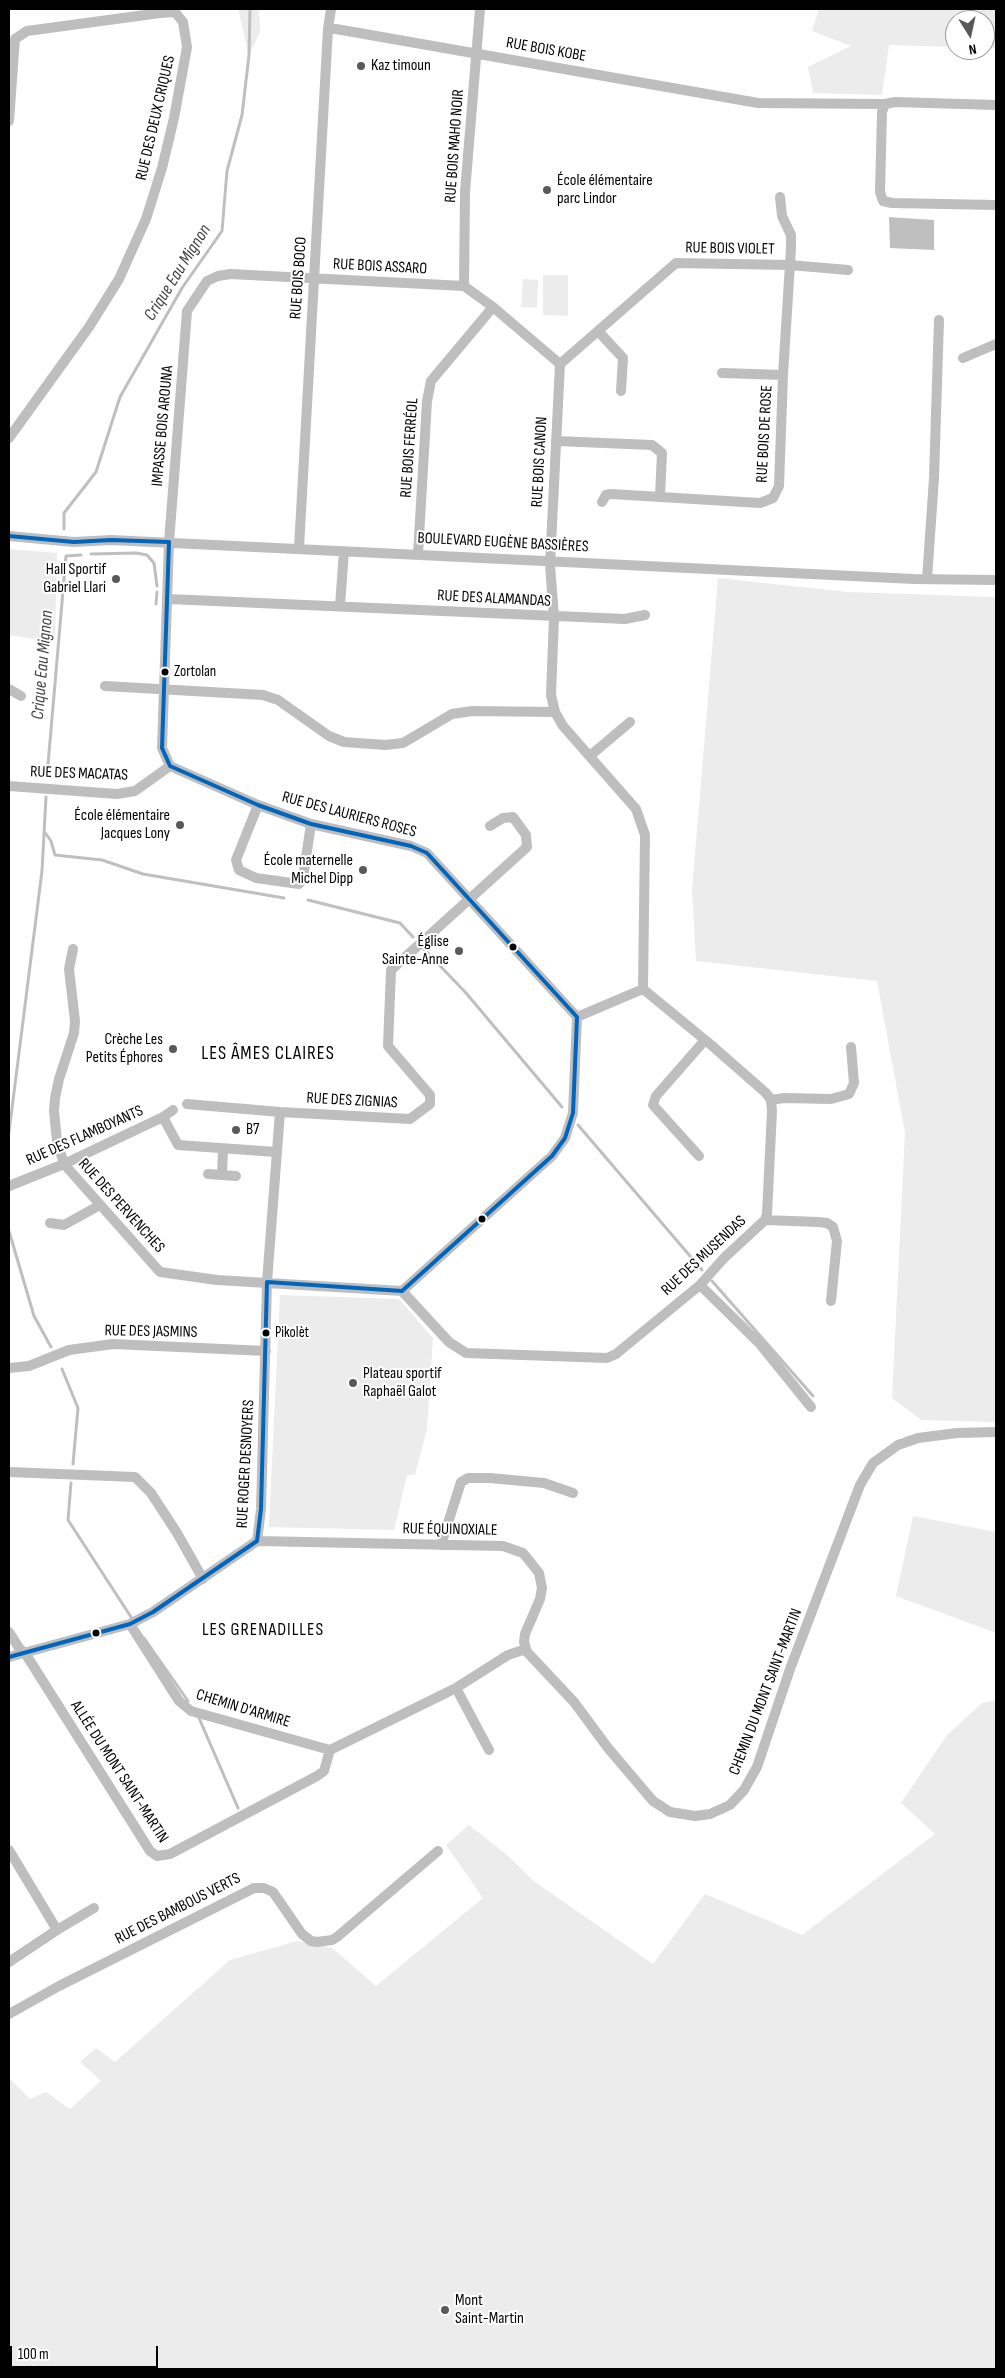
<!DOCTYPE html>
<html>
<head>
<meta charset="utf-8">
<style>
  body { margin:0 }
  #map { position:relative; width:1005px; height:2378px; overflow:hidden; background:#fff; font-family:"Sofia Sans Condensed",sans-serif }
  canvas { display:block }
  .frame { position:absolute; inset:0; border:10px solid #000; pointer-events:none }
  .north { position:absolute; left:945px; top:10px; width:50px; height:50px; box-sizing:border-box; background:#fff; border:1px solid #999; border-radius:50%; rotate:170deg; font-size:14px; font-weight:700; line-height:20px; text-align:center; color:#000 }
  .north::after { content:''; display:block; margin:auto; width:18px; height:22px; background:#595959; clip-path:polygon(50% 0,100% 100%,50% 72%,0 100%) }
  .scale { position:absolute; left:10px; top:2346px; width:148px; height:22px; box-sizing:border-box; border:2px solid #000; border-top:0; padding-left:6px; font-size:15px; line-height:18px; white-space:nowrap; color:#000; -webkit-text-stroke:4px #fff; paint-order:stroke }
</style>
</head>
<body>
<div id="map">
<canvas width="1005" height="2378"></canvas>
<div class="frame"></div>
<div class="north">N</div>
<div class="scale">100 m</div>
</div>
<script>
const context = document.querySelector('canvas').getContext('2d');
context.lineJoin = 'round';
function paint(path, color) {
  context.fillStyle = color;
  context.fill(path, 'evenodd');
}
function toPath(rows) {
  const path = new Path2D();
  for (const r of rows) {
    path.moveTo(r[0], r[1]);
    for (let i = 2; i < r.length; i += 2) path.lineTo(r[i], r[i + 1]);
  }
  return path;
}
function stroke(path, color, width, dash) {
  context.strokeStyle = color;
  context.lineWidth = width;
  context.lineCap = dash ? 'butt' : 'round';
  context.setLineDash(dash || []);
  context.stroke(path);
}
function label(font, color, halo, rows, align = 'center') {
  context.font = font + ' "Sofia Sans Condensed",sans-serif';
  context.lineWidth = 4;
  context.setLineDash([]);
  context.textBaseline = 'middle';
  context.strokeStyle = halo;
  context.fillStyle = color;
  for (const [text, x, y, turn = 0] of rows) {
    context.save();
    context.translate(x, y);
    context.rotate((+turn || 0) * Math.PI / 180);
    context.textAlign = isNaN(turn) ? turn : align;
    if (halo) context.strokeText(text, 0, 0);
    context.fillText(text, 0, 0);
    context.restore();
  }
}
const green = toPath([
  [238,9,259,9,260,32,249,55],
  [819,9,996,9,996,48,985,48,985,20,955,20,955,47,889,45,882,95,813,93,808,67,851,46,812,31],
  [543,275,568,275,568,316,543,315],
  [523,279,538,280,537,308,521,307],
  [9,549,57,553,55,642,9,635],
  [718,578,848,592,996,597,996,1422,921,1420,892,1398,905,1133,877,981,696,961,692,889],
  [280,1295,399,1299,433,1338,427,1429,415,1475,407,1475,394,1530,269,1527],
  [913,1516,996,1532,996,1633,896,1596],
  [996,1700,996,2369,9,2369,9,2078,30,2099,46,2092,70,2109,101,2081,80,2062,96,2048,115,2062,230,1960,297,1941,332,1948,376,1986,483,1898,446,1845,469,1825,506,1854,535,1882,653,1964,705,1894,802,1935,935,1834,901,1803,947,1735,982,1703]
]);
const water = toPath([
  [889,217,934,220,934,250,890,248]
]);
const stream = toPath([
  [64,529,64,513,96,472,120,397,182,288,222,231,227,171,242,115,249,55,250,9],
  [91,554,136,553,147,555,154,563,157,586],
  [156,604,157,592],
  [47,776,66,556,81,555],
  [44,831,51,841,55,855,102,860,143,874,284,898],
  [308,900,400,923,413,937],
  [422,947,466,993,562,1107],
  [578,1125,702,1270],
  [9,1132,42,871,46,797],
  [9,1231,34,1316,51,1347],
  [712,1281,813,1396],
  [62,1369,78,1408,73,1464],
  [71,1483,68,1520,131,1617],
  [144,1638,188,1701],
  [199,1718,238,1808]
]);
const minor = toPath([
  [328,29,336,29,758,103,885,104],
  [996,105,895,102,885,104,882,112,880,192,883,201,892,203,996,205],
  [9,121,15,39,27,31,160,13,175,12,183,22,187,47,174,118,162,168,146,219,119,279,89,327,9,438],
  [464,286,465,192,480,9],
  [598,331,623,358,621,391],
  [963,358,996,344],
  [560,364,550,565,554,617,551,695,555,712,563,726,636,809,645,835,643,989],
  [560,364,676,263,790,265,848,270],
  [722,373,783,375],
  [556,441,652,445,662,453,660,496],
  [602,502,606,495,611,494,760,503,773,498,779,486,783,375,791,248,791,235,782,216,780,197],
  [9,536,74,542,111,540,914,579,996,580],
  [299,548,328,29,331,9],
  [418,554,427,401,431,381,493,307],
  [927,579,934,478,939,320],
  [168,599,625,619,645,615],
  [340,606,344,551],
  [105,686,263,695,278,700,329,736,344,742,385,745,403,743,452,714,472,711,555,712],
  [9,689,21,696],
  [591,755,630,722],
  [9,786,117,794,135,791,170,766],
  [258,805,236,860,239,870,256,878,299,884,303,878,311,824],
  [73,949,69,969,75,1021,74,1033,59,1079,55,1098,54,1111,57,1141,64,1164,160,1272,217,1280,402,1291],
  [577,1017,643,989],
  [771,1100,784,1098,831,1099,849,1094,854,1083,851,1047],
  [187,1104,280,1112,410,1119,430,1104,430,1095,388,1046,391,970,527,847,526,835,513,817,503,818,490,826],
  [163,1117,178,1145,276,1152],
  [699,1156,653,1105,656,1096,705,1040],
  [208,1174,236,1176],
  [222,1175,223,1149],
  [9,1186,64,1164,163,1117,173,1110],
  [765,1220,818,1222,827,1223,833,1227,837,1241,831,1301],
  [50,1223,64,1225,100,1205],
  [700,1285,760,1344,811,1407],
  [402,1291,552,1156,565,1138,573,1113,577,1017,427,853,411,846,311,824,258,805,170,766,162,748,169,542,187,311,207,281,218,276,230,274,464,286,493,307,560,364],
  [402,1291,449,1342,466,1353,607,1358,616,1354,700,1285,724,1258,765,1220,767,1214,772,1111,771,1100,766,1093,710,1044,643,989],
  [9,1368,29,1366,69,1350,113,1344,266,1351],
  [9,1472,135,1477,151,1493,177,1533,203,1579],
  [257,1541,503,1546,523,1553,539,1573,542,1588,540,1599,525,1634,524,1642,527,1652,574,1702,608,1748,653,1801,670,1812,695,1816,710,1814,730,1805,744,1790,757,1767,790,1669,860,1485,873,1463,898,1445,918,1438,957,1433,996,1432],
  [441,1545,461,1482,468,1478,490,1478,544,1483,573,1493],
  [130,1624,179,1701,191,1711,330,1750],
  [9,1632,19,1648,25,1653,150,1851,157,1856,170,1854,317,1776,324,1771,330,1750],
  [9,1657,130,1624,153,1612,257,1541,261,1509,267,1282,280,1112],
  [456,1688,489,1750],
  [330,1750,456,1688,508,1655,526,1649],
  [9,1850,57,1930,9,1962],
  [57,1930,94,1908],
  [9,2014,59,1986,254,1888,264,1888,273,1892,302,1934,311,1941,317,1942,332,1940,337,1937,438,1851]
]);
const bus1 = toPath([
  [9,536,74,542,111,540,169,542],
  [169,542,162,748,170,766,258,805,311,824,411,846,427,853,577,1017,573,1113,565,1138,552,1156,402,1291],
  [267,1282,402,1291],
  [9,1657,130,1624,153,1612,257,1541,261,1509,267,1282]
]);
const markers = [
  [361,66,5,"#595959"],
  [547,190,5,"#595959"],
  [116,579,5,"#595959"],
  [165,672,4.5,"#000"],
  [180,825,5,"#595959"],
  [363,870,5,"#595959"],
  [513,947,4.5,"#000"],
  [459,951,5,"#595959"],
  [173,1049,5,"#595959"],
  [236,1130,5,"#595959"],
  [482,1219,4.5,"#000"],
  [266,1333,4.5,"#000"],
  [353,1383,5,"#595959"],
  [96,1633,4.5,"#000"],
  [445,2310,5,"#595959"]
];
const busNames = [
  ["Zortolan",174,672],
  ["Pikolèt",275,1333]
];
const streetNames = [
  ["RUE BOIS KOBE",546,50,10],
  ["RUE DES DEUX CRIQUES",156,118,-77],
  ["RUE BOIS MAHO NOIR",455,146,-86],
  ["RUE BOIS VIOLET",730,249,1],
  ["RUE BOIS ASSARO",380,267,3],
  ["RUE BOIS BOCO",299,278,-86],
  ["IMPASSE BOIS AROUNA",163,426,-85],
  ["RUE BOIS DE ROSE",765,434,-87],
  ["RUE BOIS FERRÉOL",410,448,-86],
  ["RUE BOIS CANON",540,462,-87],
  ["BOULEVARD EUGÈNE BASSIÈRES",503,543,3],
  ["RUE DES ALAMANDAS",494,599,3],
  ["RUE DES MACATAS",79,774,2],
  ["RUE DES LAURIERS ROSES",349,815,15],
  ["RUE DES ZIGNIAS",352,1101,3],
  ["RUE DES FLAMBOYANTS",85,1136,-24],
  ["RUE DES PERVENCHES",121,1206,48],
  ["RUE DES MUSENDAS",704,1256,-43],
  ["RUE DES JASMINS",151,1332,1],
  ["RUE ROGER DESNOYERS",246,1464,-87],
  ["RUE ÉQUINOXIALE",450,1530,1],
  ["CHEMIN DU MONT SAINT-MARTIN",766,1692,-69],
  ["CHEMIN D'ARMIRE",243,1709,17],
  ["ALLÉE DU MONT SAINT-MARTIN",119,1772,57],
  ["RUE DES BAMBOUS VERTS",178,1909,-27]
];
const poiNames = [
  ["Kaz timoun",371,66],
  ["École élémentaire",557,181],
  ["parc Lindor",557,199],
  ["Hall Sportif",106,570,"right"],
  ["Gabriel Llari",106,588,"right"],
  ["École élémentaire",170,816,"right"],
  ["Jacques Lony",170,834,"right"],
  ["École maternelle",353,861,"right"],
  ["Michel Dipp",353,879,"right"],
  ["Église",449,942,"right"],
  ["Sainte-Anne",449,960,"right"],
  ["Crèche Les",163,1040,"right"],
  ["Petits Éphores",163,1058,"right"],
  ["B7",246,1130],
  ["Plateau sportif",363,1374],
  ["Raphaël Galot",363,1392],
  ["Mont",455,2301],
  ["Saint-Martin",455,2319]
];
const waterNames = [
  ["Crique Eau Mignon",178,273,-58],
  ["Crique Eau Mignon",43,665,-85]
];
const neighbourhoodNames = [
  ["LES GRENADILLES",263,1630]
];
const quarterNames = [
  ["LES ÂMES CLAIRES",268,1054]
];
paint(green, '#ececec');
paint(water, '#bfbfbf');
stroke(stream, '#bfbfbf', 3);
stroke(minor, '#bebebe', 10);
stroke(bus1, '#0065bd', 4);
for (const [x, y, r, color] of markers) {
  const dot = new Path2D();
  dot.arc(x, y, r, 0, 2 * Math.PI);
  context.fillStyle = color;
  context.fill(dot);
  stroke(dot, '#fff', 2);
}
label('15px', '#000', '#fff', busNames, 'left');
label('16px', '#000', '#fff', streetNames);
label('16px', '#000', '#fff', poiNames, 'left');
label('italic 18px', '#444', '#fff', waterNames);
context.letterSpacing = '1px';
label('18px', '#000', '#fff', neighbourhoodNames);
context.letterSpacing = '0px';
context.letterSpacing = '1px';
label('19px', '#000', '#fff', quarterNames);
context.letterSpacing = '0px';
</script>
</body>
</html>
